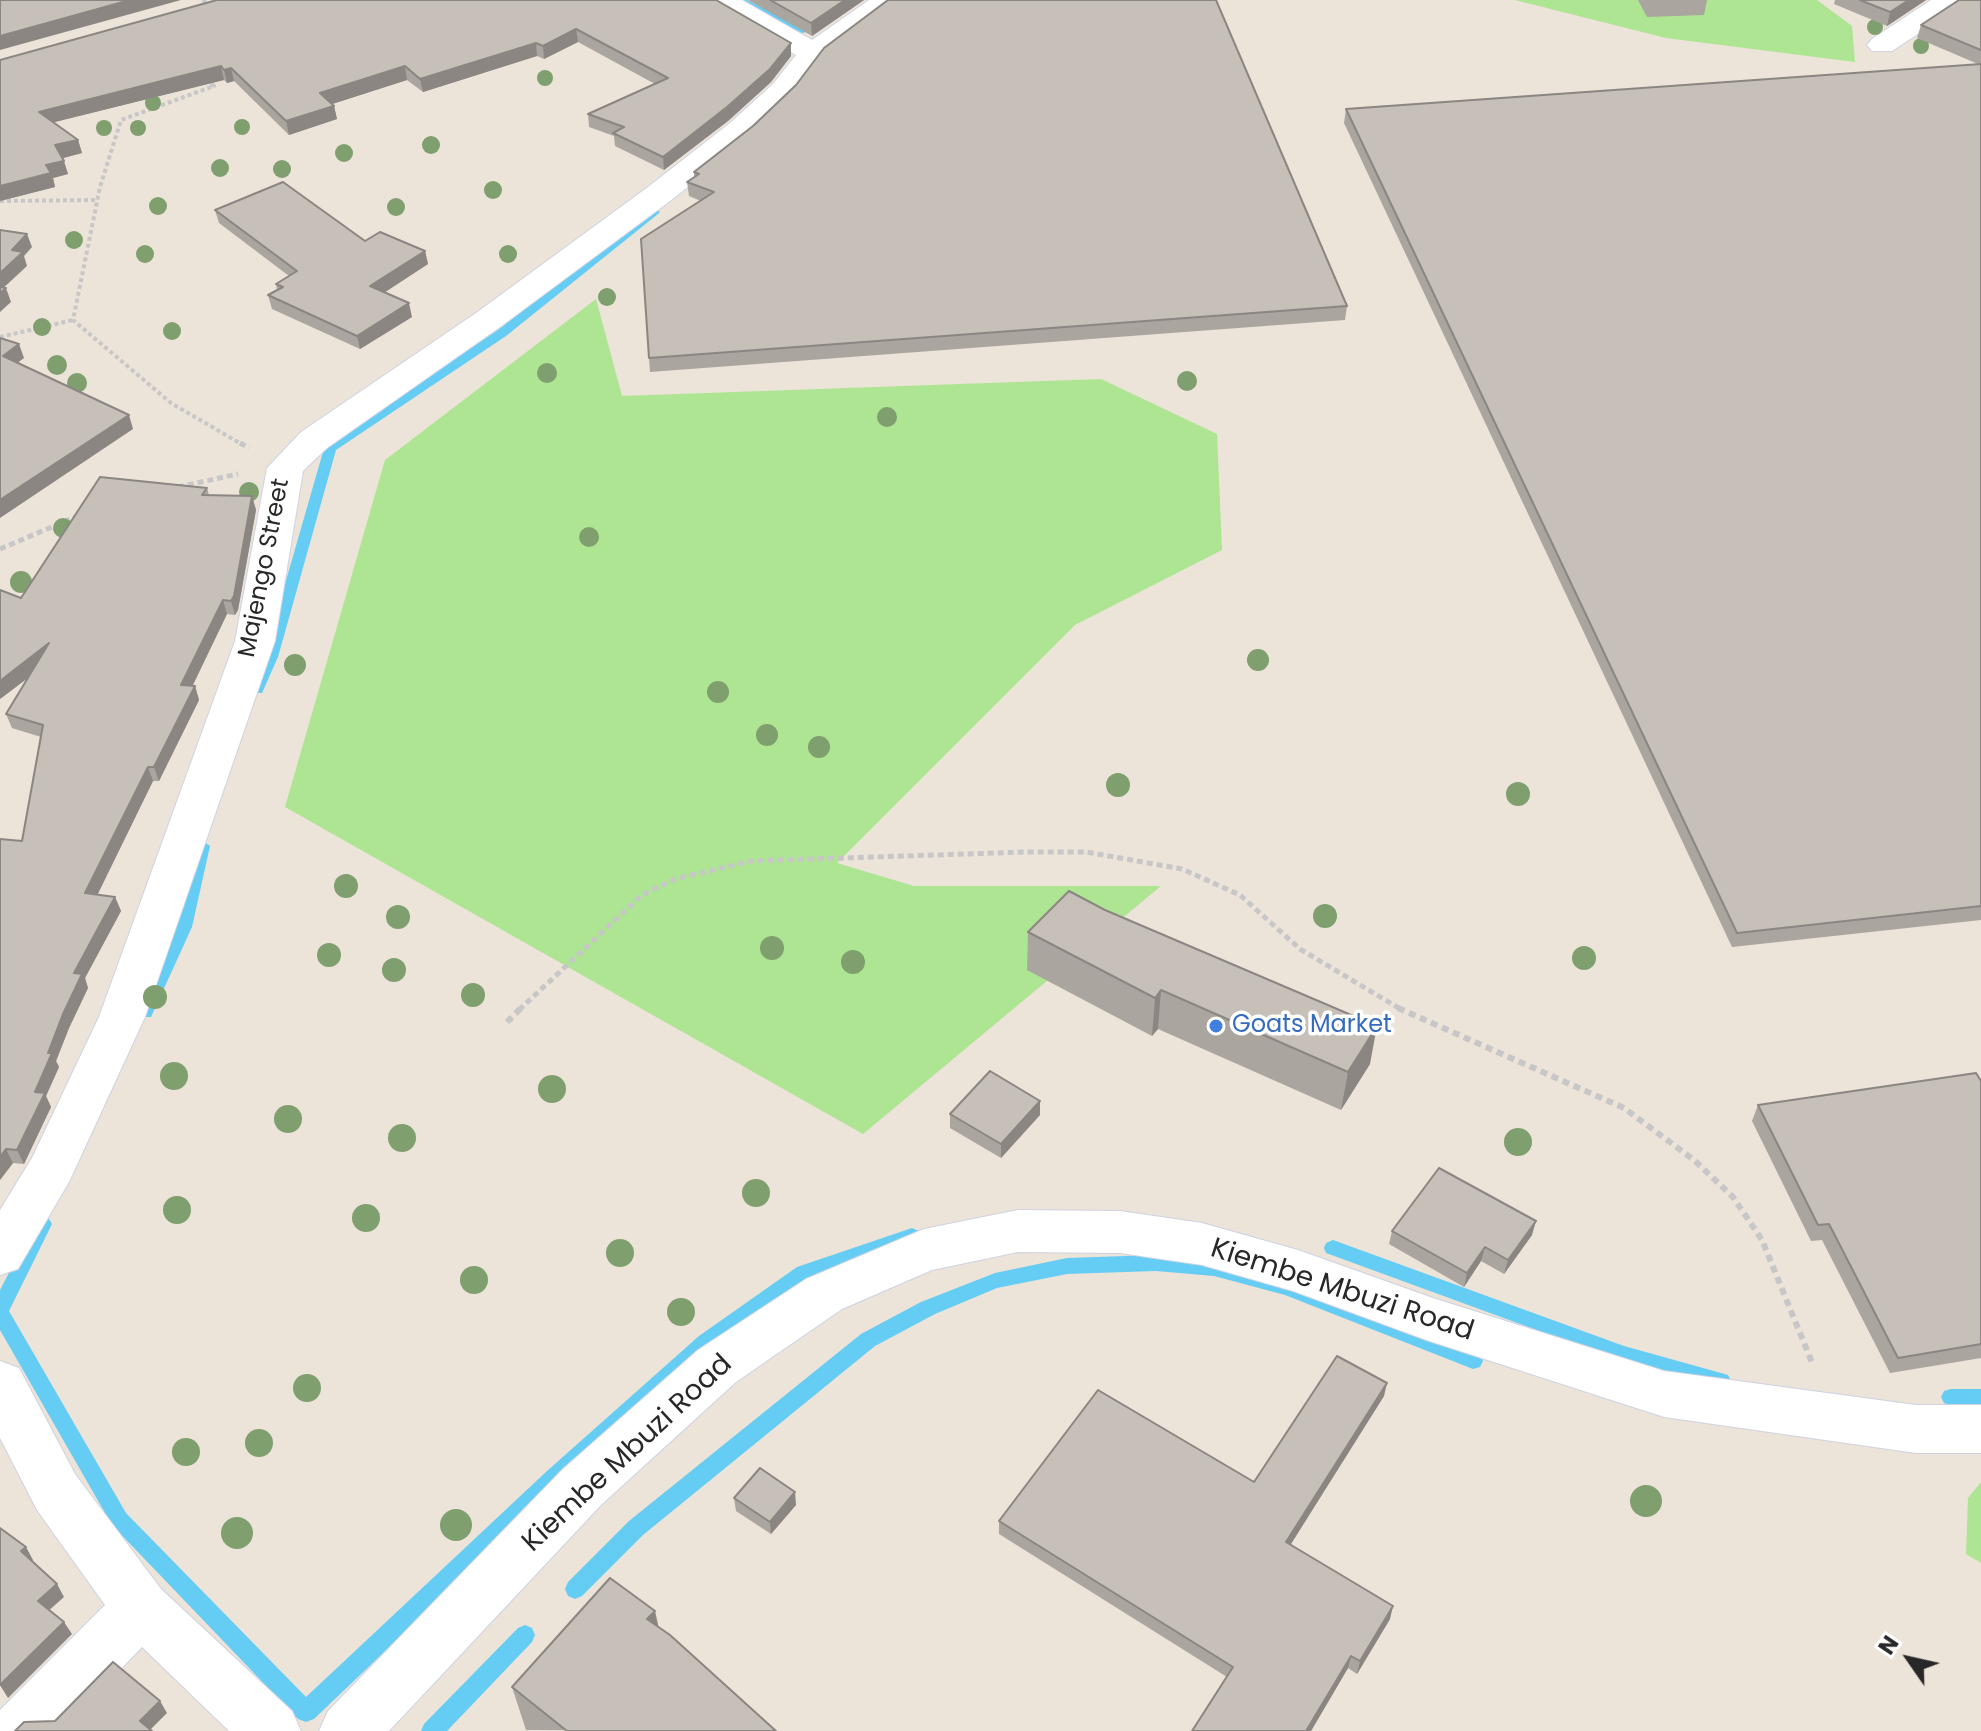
<!DOCTYPE html>
<html>
<head>
<meta charset="utf-8">
<style>
  body { margin:0 }
  #map { position:relative; width:1981px; height:1731px; overflow:hidden; background:#ece3d9; font-family:Poppins,sans-serif }
  canvas { display:block }
  .north { position:absolute; left:1869px; top:1619px; width:80px; height:80px; -webkit-text-stroke:6px #fff; paint-order:stroke; rotate:304deg; font-size:22px; font-weight:700; line-height:32px; text-align:center; color:#282828 }
  .north::after { content:''; display:block; margin:auto; width:28px; height:36px; background:#282828; clip-path:polygon(50% 0,100% 100%,50% 72%,0 100%) }
</style>
</head>
<body>
<div id="map">
<canvas width="1981" height="1731"></canvas>
<div class="north">N</div>
</div>
<script>
const context = document.querySelector('canvas').getContext('2d');
context.lineJoin = 'round';
function paint(path, color) {
  context.fillStyle = color;
  context.fill(path, 'evenodd');
}
function toPath(rows) {
  const path = new Path2D();
  for (const r of rows) {
    path.moveTo(r[0], r[1]);
    for (let i = 2; i < r.length; i += 2) path.lineTo(r[i], r[i + 1]);
  }
  return path;
}
function stroke(path, color, width, dash) {
  context.strokeStyle = color;
  context.lineWidth = width;
  context.lineCap = dash ? 'butt' : 'round';
  context.setLineDash(dash || []);
  context.stroke(path);
}
function label(font, color, halo, rows, align = 'center') {
  context.font = font + ' Poppins,sans-serif';
  context.lineWidth = 7;
  context.setLineDash([]);
  context.textBaseline = 'middle';
  context.strokeStyle = halo;
  context.fillStyle = color;
  for (const [text, x, y, turn = 0] of rows) {
    context.save();
    context.translate(x, y);
    context.rotate((+turn || 0) * Math.PI / 180);
    context.textAlign = isNaN(turn) ? turn : align;
    if (halo) context.strokeText(text, 0, 0);
    context.fillText(text, 0, 0);
    context.restore();
  }
}
const green = toPath([
  [1515,0,1817,0,1852,26,1855,62,1666,38],
  [596,299,622,396,1101,379,1217,434,1222,550,1075,625,837,863,914,886,1161,886,863,1134,285,807,385,460],
  [1981,1482,1981,1563,1966,1554,1968,1498]
]);
const stream = toPath([
  [734,0,747,0,811,31,802,33,734,0],
  [654,208,660,212,658,214,506,336,336,450,278,657,262,693,252,693,250,689,264,657,325,445,498,330,654,208],
  [202,840,210,846,192,927,151,1017,139,1017,137,1012,176,927,194,846,202,840],
  [43,1216,49,1219,52,1224,9,1311,126,1513,306,1697,547,1471,699,1336,797,1267,912,1228,919,1231,921,1236,919,1241,811,1279,713,1348,561,1483,314,1719,306,1722,298,1719,112,1525,0,1330,0,1290,37,1219,43,1216],
  [1333,1240,1624,1346,1721,1373,1728,1375,1731,1381,1728,1387,1721,1389,1624,1362,1326,1253,1324,1248,1326,1243,1333,1240],
  [1156,1255,1214,1260,1288,1280,1480,1355,1483,1361,1480,1367,1473,1369,1285,1295,1214,1276,1156,1271,1067,1274,997,1288,935,1314,875,1346,643,1535,582,1596,575,1599,568,1596,565,1589,568,1582,629,1521,861,1334,921,1302,995,1273,1067,1258,1156,1255],
  [1951,1389,1981,1389,1981,1405,1951,1405,1944,1403,1941,1397,1944,1391,1951,1389],
  [525,1625,532,1628,535,1635,532,1642,447,1731,421,1731,424,1724,518,1628,525,1625]
]);
const pathFar2 = toPath([
  [200,6,206,3,203,0],
  [205,80,214,86,121,120,100,187,73,320,171,403,243,445],
  [0,201,97,200],
  [0,337,73,320]
]);
const pathFar1 = toPath([
  [240,443,249,448],
  [178,487,238,474],
  [0,549,80,515],
  [519,1010,642,895,675,879,751,861,1026,852,1086,852,1182,869,1240,895,1300,949,1402,1010]
]);
const path = toPath([
  [1398,1008,1624,1108,1694,1160,1733,1197,1762,1240,1813,1365],
  [507,1022,521,1008]
]);
const street = toPath([
  [707,0,742,0,812,40,869,0,902,0,823,59,795,96,752,137,670,201,500,327,327,448,303,471,275,641,145,1017,69,1182,18,1269,0,1275,0,1210,32,1158,99,1017,235,641,267,468,301,432,476,313,648,187,730,123,773,84,796,55,711,6,707,0],
  [1931,0,1973,0,1969,6,1954,10,1892,51,1872,51,1867,45,1872,39,1931,0],
  [0,1361,19,1368,75,1474,161,1589,292,1711,301,1731,229,1731,142,1647,61,1731,0,1731,0,1710,105,1605,37,1510,0,1438,0,1361]
]);
const secondary = toPath([
  [1018,1210,1120,1211,1202,1223,1298,1250,1433,1298,1664,1371,1916,1405,1981,1405,1981,1453,1916,1453,1664,1417,1429,1341,1293,1291,1202,1265,1120,1253,1018,1252,932,1270,842,1309,736,1382,601,1505,389,1731,319,1731,328,1711,563,1469,698,1350,806,1279,924,1229,1018,1210]
]);
const trees = [
  [1875,27,8],
  [1921,46,8],
  [545,78,8],
  [153,103,8],
  [242,127,8],
  [104,128,8],
  [138,128,8],
  [431,145,9],
  [344,153,9],
  [220,168,9],
  [282,169,9],
  [493,190,9],
  [158,206,9],
  [396,207,9],
  [74,240,9],
  [145,254,9],
  [508,254,9],
  [607,297,9],
  [42,327,9],
  [172,331,9],
  [57,365,10],
  [547,373,10],
  [1187,381,10],
  [77,383,10],
  [887,417,10],
  [249,492,10],
  [63,528,10],
  [589,537,10],
  [21,582,11],
  [1258,660,11],
  [295,665,11],
  [718,692,11],
  [767,735,11],
  [819,747,11],
  [1118,785,12],
  [1518,794,12],
  [346,886,12],
  [1325,916,12],
  [398,917,12],
  [772,948,12],
  [329,955,12],
  [1584,958,12],
  [853,962,12],
  [394,970,12],
  [473,995,12],
  [155,997,12],
  [174,1076,14],
  [552,1089,14],
  [288,1119,14],
  [402,1138,14],
  [1518,1142,14],
  [756,1193,14],
  [177,1210,14],
  [366,1218,14],
  [620,1253,14],
  [474,1280,14],
  [681,1312,14],
  [307,1388,14],
  [259,1443,14],
  [186,1452,14],
  [1646,1501,16],
  [456,1525,16],
  [237,1533,16]
];
const wall = toPath([
  [716,0,791,56,771,82,728,121,664,170,615,146,614,136,589,127,588,114,655,84,578,42,544,59,537,56,423,92,407,80,332,104,334,106,337,119,289,135,234,81,227,83,224,80,54,122,78,140,82,153,62,158,68,174,53,178,55,187,0,201,0,60],
  [748,0,864,0,812,36],
  [1638,0,1707,0,1704,15,1647,17],
  [1835,0,1926,0,1887,26,1834,4],
  [1981,0,1981,920,1732,947,1344,123,1346,109,1978,64,1917,38,1921,25],
  [753,126,1347,306,1345,320,650,372,649,358,701,201,689,196,687,182,694,178,694,172],
  [215,210,365,241,425,251,428,264,385,292,412,317,360,349,272,309,268,295,277,290,276,284,289,276,219,223],
  [207,488,209,495,252,496,256,510,238,610,235,615,227,614,193,685,195,686,199,700,159,781,153,781,97,895,115,897,121,911,85,978,88,988,69,1028,56,1061,59,1067,46,1096,51,1107,24,1164,13,1163,0,1180,22,841,41,737,12,728,6,714,28,678,0,699,0,590,21,598],
  [1028,932,1370,1064,1341,1110,1158,1029,1152,1036,1027,970],
  [1981,1081,1981,1358,1890,1373,1822,1240,1811,1241,1752,1121,1758,1105],
  [1040,1101,1040,1115,1001,1158,950,1128,950,1114],
  [1392,1231,1532,1235,1504,1274,1481,1261,1464,1287,1389,1244],
  [1384,1396,1291,1544,1390,1619,1357,1674,1348,1668,1311,1731,1192,1731,1227,1677,999,1534,999,1521,1254,1482],
  [734,1498,796,1505,771,1534,736,1511],
  [659,1628,776,1731,526,1730,512,1687]
]);
const shadedWall = toPath([
  [130,0,181,0,0,50,0,36],
  [845,0,864,0,812,36,811,23],
  [1909,0,1926,0,1887,26,1890,12],
  [576,29,578,42,544,59,543,46],
  [536,43,537,56,423,92,420,79],
  [791,43,791,56,771,82,728,121,664,170,663,157],
  [221,66,224,80,43,125,39,112],
  [405,66,407,80,323,107,320,93],
  [231,68,234,81,227,83,224,70],
  [334,106,337,119,289,135,286,121],
  [78,140,82,153,60,159,55,145],
  [64,161,68,174,53,178,55,187,0,201,0,186,46,165],
  [27,234,32,247,24,256,27,266,0,291,0,273,12,250],
  [425,251,428,264,373,300,370,286],
  [6,288,11,302,0,312,0,293],
  [409,303,412,317,360,349,357,336],
  [19,344,24,358,8,370,3,356],
  [129,415,133,429,0,518,0,500],
  [252,496,256,510,238,610,235,615,231,601],
  [223,600,227,614,186,699,181,685],
  [49,643,54,658,0,699,0,681],
  [195,686,199,700,159,781,154,767],
  [148,767,153,781,91,908,85,893],
  [115,897,121,911,85,978,88,988,69,1028,56,1061,59,1067,46,1096,51,1107,24,1164,17,1150,74,973],
  [1161,990,1158,1029,1152,1036,1155,998],
  [1377,1026,1370,1064,1341,1110,1348,1072],
  [1040,1101,1040,1115,1001,1158,1001,1144],
  [6,1149,13,1163,0,1180,0,1157],
  [1536,1221,1532,1235,1504,1274,1508,1260],
  [1485,1247,1481,1261,1464,1287,1467,1273],
  [1387,1383,1384,1396,1284,1555,1286,1542],
  [795,1492,796,1505,771,1534,770,1522],
  [26,1547,33,1560,29,1564,21,1551],
  [57,1584,64,1597,46,1613,38,1601],
  [1393,1606,1390,1619,1357,1674,1360,1661],
  [655,1611,665,1656,647,1619],
  [64,1622,72,1634,8,1698,0,1685],
  [1351,1656,1348,1668,1311,1731,1306,1731],
  [160,1701,167,1713,149,1731,140,1721]
]);
const building = toPath([
  [0,0,130,0,0,36,0,0],
  [217,0,716,0,791,43,770,69,727,107,663,157,613,133,624,127,588,114,668,78,576,29,543,46,536,43,420,79,405,66,320,93,334,106,286,121,231,68,224,70,221,66,39,112,78,140,55,145,64,161,46,165,51,173,0,186,0,60,217,0],
  [770,0,845,0,811,23,770,0],
  [888,0,1216,0,1347,306,649,358,641,239,714,192,687,182,699,174,694,172,753,126,796,85,824,48,888,0],
  [1860,0,1909,0,1890,12,1860,0],
  [1959,0,1981,0,1981,50,1921,25,1959,0],
  [1981,64,1981,906,1737,933,1346,109,1981,64],
  [283,182,365,241,380,232,425,251,370,286,409,303,357,336,268,295,283,287,276,284,297,271,215,210,283,182],
  [0,230,27,234,12,250,23,252,0,273,0,230],
  [0,287,6,288,0,293,0,287],
  [0,338,19,344,3,356,129,415,0,500,0,338],
  [100,477,207,488,202,495,252,496,234,596,231,601,223,600,181,685,195,686,154,767,148,767,85,893,115,897,74,973,82,974,63,1014,48,1053,52,1053,35,1092,45,1093,17,1150,6,1149,0,1157,0,839,22,841,43,725,6,714,49,643,0,681,0,590,21,598,100,477],
  [1069,891,1105,910,1377,1026,1348,1072,1161,990,1155,998,1028,932,1069,891],
  [990,1071,1040,1101,1001,1144,950,1114,990,1071],
  [1976,1073,1981,1081,1981,1344,1898,1358,1829,1224,1818,1225,1758,1105,1976,1073],
  [1439,1168,1536,1221,1508,1260,1485,1247,1467,1273,1392,1231,1439,1168],
  [1337,1356,1387,1383,1286,1542,1393,1606,1360,1661,1351,1656,1306,1731,1192,1731,1233,1667,999,1521,1098,1390,1254,1482,1337,1356],
  [760,1468,795,1492,770,1522,734,1498,760,1468],
  [0,1528,26,1547,21,1551,57,1584,38,1601,64,1622,0,1685,0,1528],
  [610,1578,655,1611,647,1619,670,1635,776,1731,567,1731,512,1687,610,1578],
  [113,1662,160,1701,140,1721,152,1731,15,1731,24,1722,55,1721,113,1662]
]);
const markers = [
  [1216,1026,8,"#3f7fe0"]
];
const streetNames = [
  ["Majengo Street",265,568,-79]
];
const shopNames = [
  ["Goats Market",1232,1026]
];
const nearStreetnames = [
  ["Kiembe Mbuzi Road",1342,1291,18],
  ["Kiembe Mbuzi Road",628,1454,-43]
];
paint(green, '#ade592');
paint(stream, '#65cdf4');
stroke(street, '#ced2e2', 2);
stroke(secondary, '#ced2e2', 2);
stroke(pathFar2, '#c7c7c7', 4, [4, 3]);
stroke(pathFar1, '#c7c7c7', 5, [6, 4]);
stroke(path, '#c7c7c7', 6, [7, 5]);
paint(street, '#fff');
paint(secondary, '#fff');
context.fillStyle = '#7f9f6e';
for (const [x, y, r] of trees) {
  context.beginPath();
  context.arc(x, y, r, 0, 2 * Math.PI);
  context.fill();
}
paint(wall, '#aba59f');
paint(shadedWall, '#8b8682');
paint(building, '#c7c0b9');
stroke(building, '#8b8682', 2);
for (const [x, y, r, color] of markers) {
  const dot = new Path2D();
  dot.arc(x, y, r, 0, 2 * Math.PI);
  context.fillStyle = color;
  context.fill(dot);
  stroke(dot, '#fff', 3);
}
label('24px', '#282828', '#fff', streetNames);
label('24px', '#366cbe', '#fff', shopNames, 'left');
label('28px', '#282828', '#fff', nearStreetnames);
</script>
</body>
</html>
